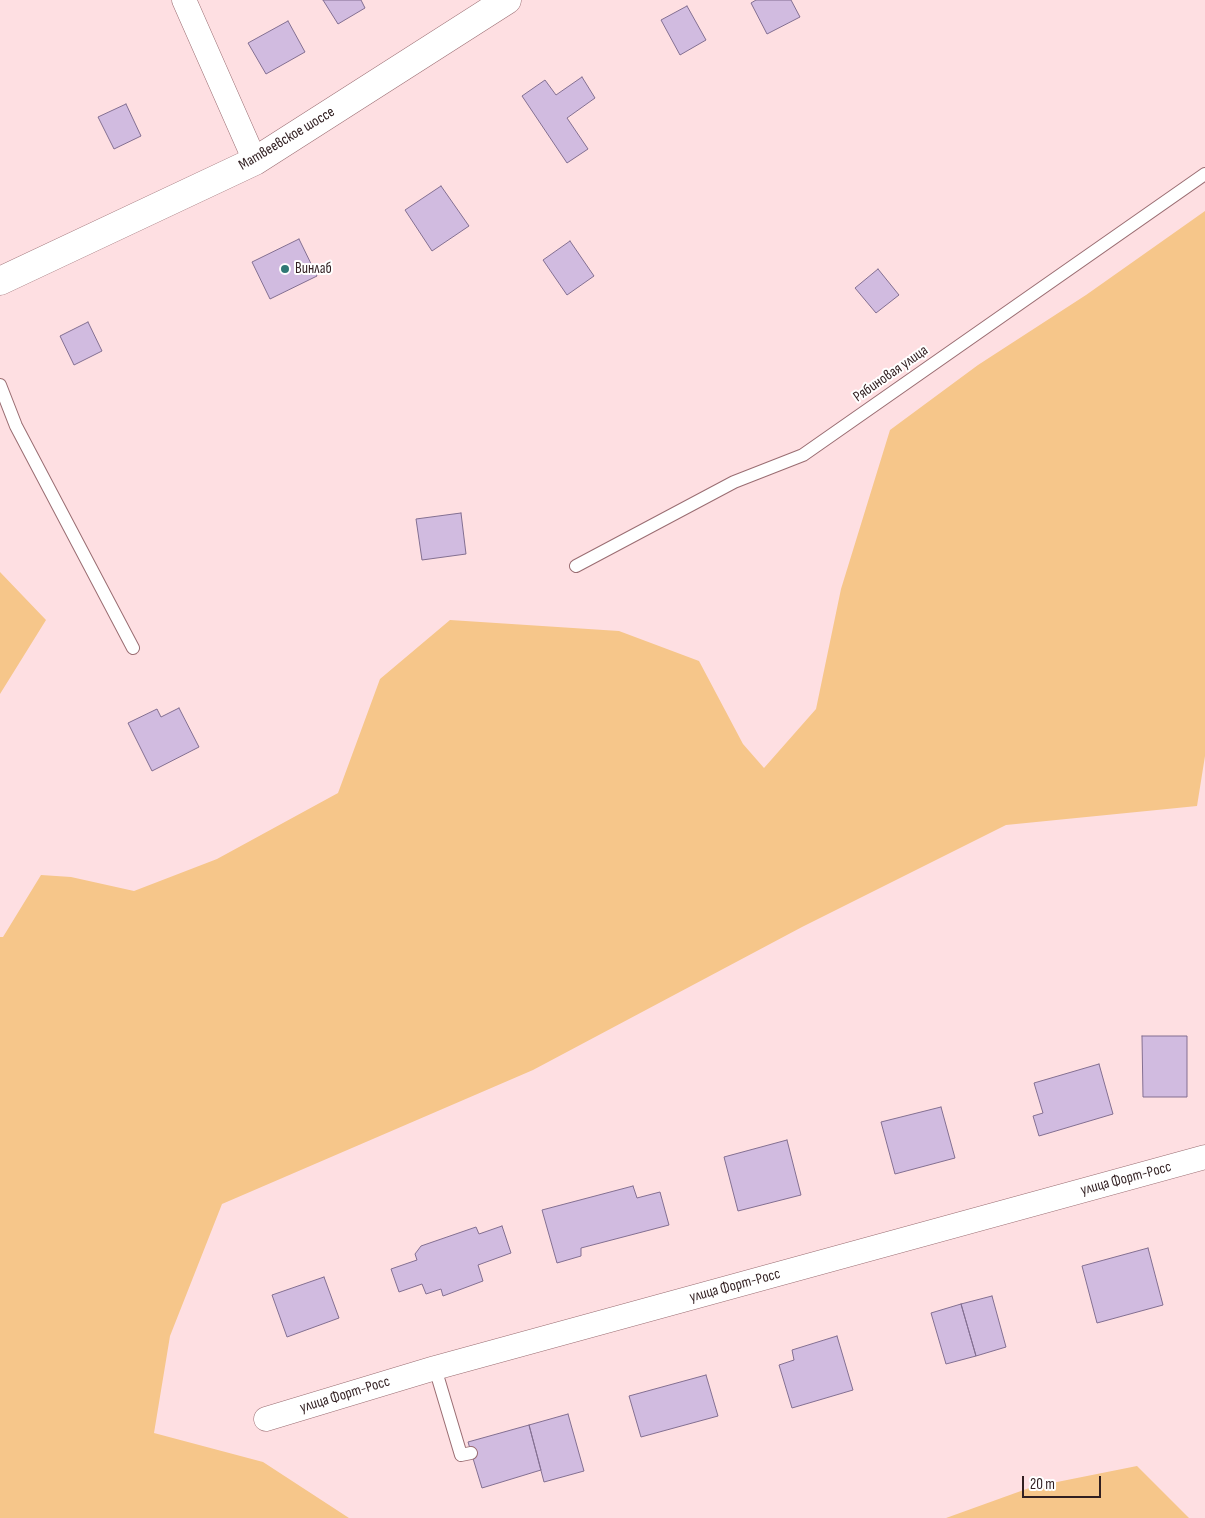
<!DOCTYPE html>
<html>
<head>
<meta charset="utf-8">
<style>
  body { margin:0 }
  #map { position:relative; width:1205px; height:1518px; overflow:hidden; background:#fedfe2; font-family:"Sofia Sans Condensed",sans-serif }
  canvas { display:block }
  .scale { position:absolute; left:1022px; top:1476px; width:79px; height:22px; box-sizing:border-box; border:2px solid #311f21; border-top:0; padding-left:6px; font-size:15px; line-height:18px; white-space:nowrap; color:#311f21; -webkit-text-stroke:4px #fff; paint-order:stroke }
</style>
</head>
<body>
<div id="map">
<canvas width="1205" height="1518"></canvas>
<div class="scale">20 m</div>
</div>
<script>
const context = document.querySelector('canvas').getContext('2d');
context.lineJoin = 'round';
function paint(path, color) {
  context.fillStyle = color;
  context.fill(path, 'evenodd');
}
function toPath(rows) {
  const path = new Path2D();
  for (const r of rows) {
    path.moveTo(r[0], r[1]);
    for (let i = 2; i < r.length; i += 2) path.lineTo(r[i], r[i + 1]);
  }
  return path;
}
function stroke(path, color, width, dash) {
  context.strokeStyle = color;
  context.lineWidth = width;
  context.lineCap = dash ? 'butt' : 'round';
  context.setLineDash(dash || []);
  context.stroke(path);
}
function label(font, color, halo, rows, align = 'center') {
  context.font = font + ' "Sofia Sans Condensed",sans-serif';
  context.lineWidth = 4;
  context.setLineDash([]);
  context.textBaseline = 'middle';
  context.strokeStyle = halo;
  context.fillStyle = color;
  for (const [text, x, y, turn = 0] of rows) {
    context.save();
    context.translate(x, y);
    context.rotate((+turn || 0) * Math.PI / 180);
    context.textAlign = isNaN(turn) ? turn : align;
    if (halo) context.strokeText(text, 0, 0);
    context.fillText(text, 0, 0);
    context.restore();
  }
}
const green = toPath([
  [1205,211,1205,756,1197,806,1006,825,802,927,533,1070,222,1204,170,1336,154,1433,263,1462,349,1518,0,1518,0,937,3,937,41,875,71,877,134,891,217,859,338,793,380,679,450,620,619,631,699,661,743,744,764,768,816,709,841,589,890,430,978,365,1086,295],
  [0,572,46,620,0,694],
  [1137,1466,1189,1518,946,1518,1032,1487]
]);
const building = toPath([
  [323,0,361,0,365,8,338,24,323,0],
  [756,0,791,0,800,17,767,34,751,3,756,0],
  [687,6,706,40,680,55,661,20,687,6],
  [288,21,305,52,266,74,248,43,288,21],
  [582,77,595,98,567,118,588,149,567,163,522,96,545,80,556,95,582,77],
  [126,104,141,136,114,149,98,117,126,104],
  [441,186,469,226,432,251,405,210,441,186],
  [299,239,317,276,270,299,252,262,299,239],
  [570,241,594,276,567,295,543,260,570,241],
  [878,269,899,295,876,313,855,288,878,269],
  [88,322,102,351,74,365,60,336,88,322],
  [461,513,466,554,422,560,416,519,461,513],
  [179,708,199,747,152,771,128,723,157,709,161,717,179,708],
  [1142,1036,1187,1036,1187,1097,1143,1097,1142,1036],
  [1099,1064,1113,1114,1039,1136,1033,1116,1043,1113,1034,1083,1099,1064],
  [941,1107,955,1158,895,1174,881,1122,941,1107],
  [787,1140,801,1195,738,1211,724,1157,787,1140],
  [633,1186,637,1198,660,1192,669,1225,581,1248,581,1256,557,1263,542,1210,633,1186],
  [502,1226,511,1253,478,1265,483,1281,443,1296,441,1289,426,1294,422,1284,399,1292,391,1269,417,1260,415,1254,421,1246,476,1227,479,1234,502,1226],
  [1148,1248,1163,1305,1097,1323,1082,1266,1148,1248],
  [324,1277,339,1318,287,1337,272,1295,324,1277],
  [992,1296,1006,1347,976,1356,961,1304,992,1296],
  [961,1304,976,1356,946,1364,931,1313,961,1304],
  [837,1336,853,1390,792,1408,779,1365,794,1360,792,1350,837,1336],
  [706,1375,718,1416,641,1437,629,1396,706,1375],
  [568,1414,584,1471,544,1482,529,1425,568,1414],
  [529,1425,541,1470,482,1488,468,1442,529,1425]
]);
const lane = toPath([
  [0,385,16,426,133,648],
  [576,566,734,482,803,455,1205,174],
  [435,1368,461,1455,471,1453]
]);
const street = toPath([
  [184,0,255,161],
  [266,1419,435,1368,1205,1157]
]);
const secondary = toPath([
  [0,281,255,161,507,0]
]);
const markers = [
  [285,269,5,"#2f7875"]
];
const streetNames = [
  ["Матвеевское шоссе",287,139,-31],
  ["Рябиновая улица",891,374,-35],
  ["улица Форт-Росс",1126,1179,-15],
  ["улица Форт-Росс",735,1286,-15],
  ["улица Форт-Росс",345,1395,-17]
];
const poiNames = [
  ["Винлаб",295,269]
];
paint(green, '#f6c68a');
paint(building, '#d1bbe0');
stroke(building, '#836f91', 1);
stroke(lane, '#9a6d72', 14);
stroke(street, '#9a6d72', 25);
stroke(secondary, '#9a6d72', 29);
stroke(lane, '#fff', 12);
stroke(street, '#fff', 24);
stroke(secondary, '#fff', 28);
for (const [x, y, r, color] of markers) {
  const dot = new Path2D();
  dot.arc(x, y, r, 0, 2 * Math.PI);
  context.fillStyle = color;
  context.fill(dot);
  stroke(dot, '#fff', 2);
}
label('15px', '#311f21', '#fff', streetNames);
label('15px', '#311f21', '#fff', poiNames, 'left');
</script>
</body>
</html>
